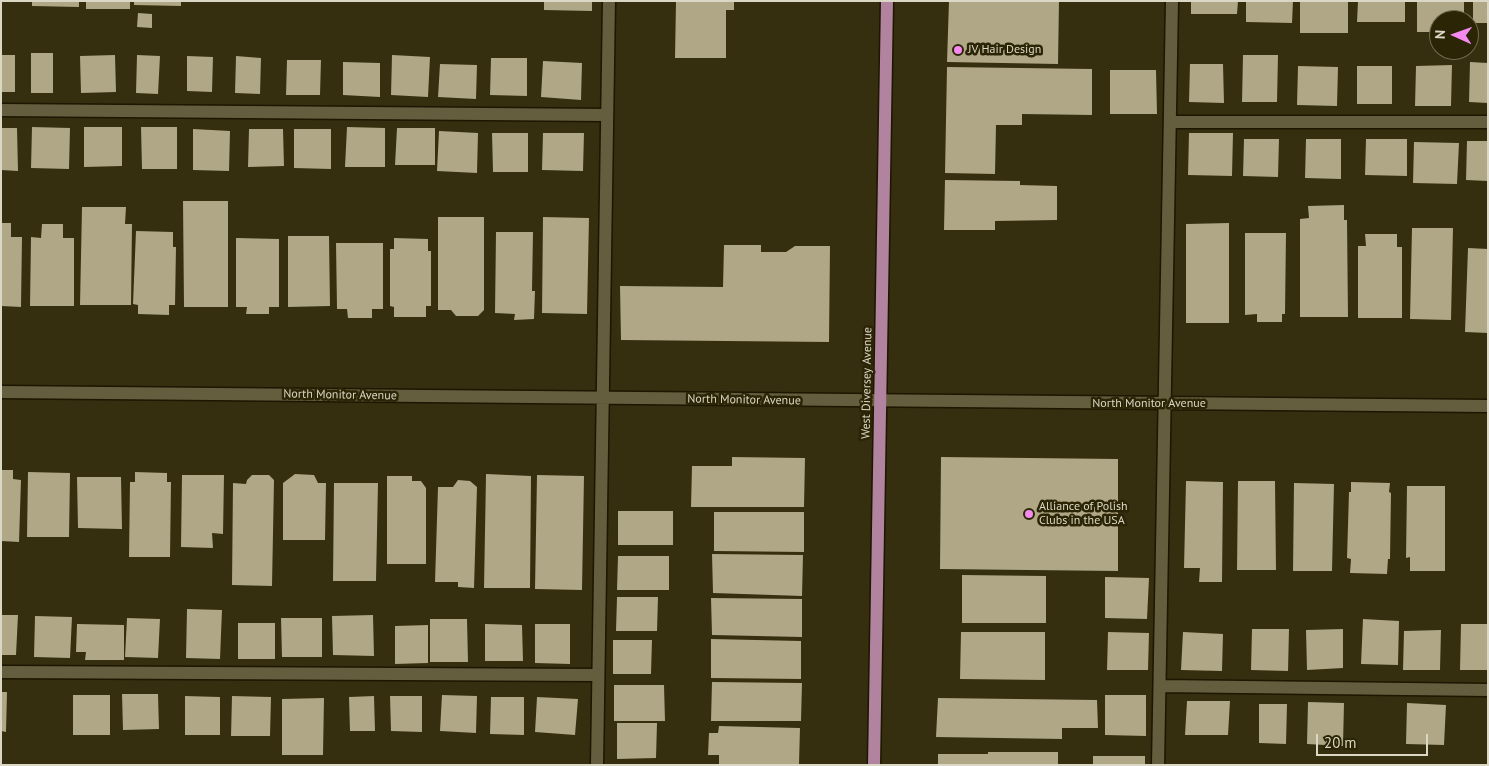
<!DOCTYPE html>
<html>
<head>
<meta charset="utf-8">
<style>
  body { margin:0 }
  #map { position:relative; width:1489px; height:766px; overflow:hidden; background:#352e0f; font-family:"PT Sans",sans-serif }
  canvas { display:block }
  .frame { position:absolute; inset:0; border:2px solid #dbd7c5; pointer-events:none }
  .north { position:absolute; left:1429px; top:10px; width:50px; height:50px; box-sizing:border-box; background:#2b2405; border:1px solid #716c52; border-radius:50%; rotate:272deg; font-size:14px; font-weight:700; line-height:20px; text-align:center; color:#dbd7c5 }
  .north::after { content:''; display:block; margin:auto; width:18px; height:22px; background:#f489f0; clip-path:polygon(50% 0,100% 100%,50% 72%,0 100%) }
  .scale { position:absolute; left:1316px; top:734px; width:112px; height:22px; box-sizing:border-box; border:2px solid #dbd7c5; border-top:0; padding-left:6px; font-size:15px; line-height:18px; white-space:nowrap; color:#dbd7c5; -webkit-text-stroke:4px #2b2405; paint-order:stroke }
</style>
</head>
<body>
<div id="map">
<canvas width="1489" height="766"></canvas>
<div class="frame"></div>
<div class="north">N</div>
<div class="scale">20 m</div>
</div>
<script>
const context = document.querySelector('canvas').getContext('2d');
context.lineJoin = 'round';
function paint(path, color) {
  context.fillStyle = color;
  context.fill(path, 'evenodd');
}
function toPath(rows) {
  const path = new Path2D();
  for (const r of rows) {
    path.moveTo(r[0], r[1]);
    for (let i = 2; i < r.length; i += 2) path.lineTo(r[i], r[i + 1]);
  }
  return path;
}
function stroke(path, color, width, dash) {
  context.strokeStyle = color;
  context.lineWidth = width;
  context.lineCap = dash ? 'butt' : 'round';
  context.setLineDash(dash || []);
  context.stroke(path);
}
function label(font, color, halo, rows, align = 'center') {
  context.font = font + ' "PT Sans",sans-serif';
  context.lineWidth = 5;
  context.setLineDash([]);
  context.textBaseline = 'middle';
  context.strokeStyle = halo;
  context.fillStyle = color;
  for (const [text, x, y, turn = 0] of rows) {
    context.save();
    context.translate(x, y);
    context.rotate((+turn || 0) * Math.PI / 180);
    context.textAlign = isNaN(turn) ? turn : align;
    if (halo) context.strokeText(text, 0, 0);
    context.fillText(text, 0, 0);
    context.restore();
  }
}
const building = toPath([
  [32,1,79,1,79,7,32,6],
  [86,1,130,1,130,9,86,9],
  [134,1,181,1,181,6,134,5],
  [544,1,592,1,592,11,544,10],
  [676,1,734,1,734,10,726,10,726,58,675,58],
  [949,1,1059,1,1058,64,947,62],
  [1191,1,1238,1,1237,14,1191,14],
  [1246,1,1293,1,1292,23,1246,22],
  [1300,1,1348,1,1348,33,1300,33],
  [1358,1,1405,1,1405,22,1357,22],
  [1417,1,1464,1,1464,20,1439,20,1439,32,1417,32],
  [1473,1,1488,1,1488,23,1473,23],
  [138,13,152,14,152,28,137,27],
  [31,53,53,53,53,93,31,93],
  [1,55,15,55,15,92,1,92],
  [115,55,116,92,81,93,80,56],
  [137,55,160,56,158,94,136,93],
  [392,55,430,57,428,97,391,95],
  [1243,55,1278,55,1277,102,1242,102],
  [187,56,213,57,212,92,187,91],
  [236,56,261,58,260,94,235,93],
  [491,58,527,58,527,96,490,95],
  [287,60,321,60,320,95,286,95],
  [543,61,582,63,581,100,541,97],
  [343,62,380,63,380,97,343,95],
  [1470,62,1488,63,1488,103,1469,102],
  [440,64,477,65,476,99,438,97],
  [1190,64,1223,64,1224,103,1189,102],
  [1452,65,1451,106,1415,106,1416,66],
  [1298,66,1338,67,1337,106,1297,105],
  [1357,66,1392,66,1392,104,1357,104],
  [947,67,1092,69,1092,115,1022,114,1022,125,996,125,995,174,945,173],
  [1110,70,1156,70,1157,114,1110,114],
  [32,127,70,128,69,169,31,168],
  [84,127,122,127,122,166,84,167],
  [141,127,177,127,177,169,142,169],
  [347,127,385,128,385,167,345,167],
  [1,128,17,128,18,171,1,170],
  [397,128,435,128,435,165,395,165],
  [193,129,230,131,229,171,193,170],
  [249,129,283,129,284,166,248,167],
  [294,129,331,129,331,169,294,168],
  [439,131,478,133,477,173,437,171],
  [492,133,528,133,528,172,493,172],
  [543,133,584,133,583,171,542,170],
  [1189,133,1233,133,1232,176,1188,175],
  [1244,139,1279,139,1278,177,1243,176],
  [1306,139,1341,139,1341,179,1305,178],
  [1366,139,1407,139,1407,176,1365,175],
  [1467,141,1488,141,1488,181,1466,180],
  [1414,142,1459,143,1457,184,1413,183],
  [945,180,1020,181,1020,185,1057,186,1057,220,995,221,995,230,944,230],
  [183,201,228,201,228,307,184,307],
  [1344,205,1344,220,1347,220,1348,317,1300,317,1300,219,1309,218,1308,206],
  [82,207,126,207,125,224,132,224,131,305,80,305],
  [438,217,484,217,484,310,478,316,456,316,451,310,438,310],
  [543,217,589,218,587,314,542,313],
  [1,223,11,223,11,237,22,237,21,307,1,306],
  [1229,223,1229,323,1186,323,1186,224],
  [42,224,63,224,63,238,74,238,74,306,30,306,31,237,41,238],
  [1412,228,1453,228,1451,320,1410,319],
  [136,231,173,232,173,247,176,247,175,305,169,305,169,315,138,314,138,305,133,304],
  [496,232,533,232,532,291,535,291,534,319,514,320,515,314,495,313],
  [1245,233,1286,233,1285,314,1282,314,1282,322,1257,322,1257,314,1245,315],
  [1365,234,1397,234,1397,247,1402,247,1402,318,1358,318,1358,246,1366,246],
  [288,236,329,236,330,306,288,307],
  [236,238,279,239,279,307,269,307,269,314,246,314,247,307,236,307],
  [394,238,428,239,428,251,431,251,431,306,426,306,426,317,394,317,394,307,390,306,390,249,394,249],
  [336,243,383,243,383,309,372,309,372,318,348,318,347,309,337,309],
  [724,245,761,245,761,252,786,252,795,246,830,246,829,342,621,340,620,286,723,287],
  [1468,248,1488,249,1488,333,1465,332],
  [732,457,805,458,804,507,691,507,692,466,732,466],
  [941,457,1118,459,1118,571,940,569],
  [1,470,13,470,13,479,21,480,19,542,1,541],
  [28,472,70,473,69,537,27,537],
  [135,472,167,473,167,482,171,482,170,557,129,557,130,482,135,482],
  [295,474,314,475,318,483,326,483,325,540,283,540,283,483],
  [486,474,531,476,530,588,484,588],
  [182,475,224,475,223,534,212,533,213,548,181,547],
  [252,475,269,475,274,480,272,586,232,585,233,483,246,484,247,480],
  [537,475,584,476,582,590,535,589],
  [387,476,412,476,412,481,421,481,426,488,426,564,387,564],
  [77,477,121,477,122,529,78,528],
  [458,480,470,481,477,487,474,588,458,587,458,582,435,582,438,487,453,487],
  [1186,481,1223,482,1222,582,1199,582,1200,568,1184,568],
  [1238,481,1275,481,1276,570,1237,570],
  [1351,482,1390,483,1389,492,1391,493,1390,559,1388,559,1387,574,1350,573,1351,559,1347,558,1349,492,1351,492],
  [334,483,378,483,376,581,333,581],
  [1294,483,1334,484,1332,571,1293,571],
  [1407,486,1445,486,1445,571,1410,571,1410,557,1406,558],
  [618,511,673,511,673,545,618,545],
  [714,512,804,512,804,552,714,551],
  [712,554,803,555,802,596,713,593],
  [618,556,669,556,669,590,617,590],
  [962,575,1046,576,1046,623,962,623],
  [1105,577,1149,578,1147,619,1105,618],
  [617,597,658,597,657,631,616,631],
  [711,598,802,599,802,637,712,635],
  [187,609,222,610,220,659,186,658],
  [1,615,18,615,16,655,1,655],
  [373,615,374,656,333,655,332,616],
  [35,616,72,617,70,658,34,657],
  [127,618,160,619,158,658,125,657],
  [281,618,322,618,322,657,282,657],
  [430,619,467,619,468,662,430,662],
  [1363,619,1399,621,1398,665,1361,664],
  [238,623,275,623,275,659,238,659],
  [77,624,124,625,124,660,85,660,86,652,76,652],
  [485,624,522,625,523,661,485,661],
  [535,624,570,624,570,664,535,663],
  [1461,624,1488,624,1488,670,1460,670],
  [428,625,428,663,395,664,395,626],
  [1252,629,1289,629,1288,671,1251,670],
  [1343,629,1343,668,1307,670,1306,630],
  [1441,630,1440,670,1403,670,1404,631],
  [961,632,1045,632,1045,680,960,679],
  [1108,632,1149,633,1148,670,1107,670],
  [1183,632,1223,634,1222,671,1181,670],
  [711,639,801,641,801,679,711,678],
  [613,640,652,640,651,674,613,674],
  [712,682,802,683,801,721,711,721],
  [614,685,664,685,665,721,614,721],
  [1,692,7,692,6,732,1,731],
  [122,694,158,694,159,729,123,730],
  [73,695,110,695,110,735,73,735],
  [442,695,477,696,476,733,440,731],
  [1105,695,1146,695,1146,736,1105,735],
  [185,696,220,697,220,735,185,735],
  [232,696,271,697,270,736,231,736],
  [374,696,375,731,350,731,349,697],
  [390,696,422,696,422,732,391,731],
  [491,697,524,697,524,735,490,734],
  [537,697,578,699,575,735,535,732],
  [324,698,323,755,282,755,282,699],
  [938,698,1097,700,1098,728,1062,728,1062,739,936,737],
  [1187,701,1230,701,1228,735,1185,735],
  [1308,702,1344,703,1343,746,1307,744],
  [1407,703,1446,705,1444,745,1406,744],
  [1259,704,1287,704,1286,744,1259,743],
  [617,723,657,723,656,758,617,759],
  [719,726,800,728,799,764,719,764,719,755,708,755,709,733,718,733],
  [988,752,1058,752,1058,765,938,765,938,754,988,754],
  [1093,756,1145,756,1145,765,1093,765]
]);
const minor = toPath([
  [1,110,607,115],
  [1170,122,1488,122],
  [1,392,1488,406],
  [1,672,598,675],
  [1160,686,1488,690],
  [597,765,609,1],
  [1158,765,1172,1]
]);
const major = toPath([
  [874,765,887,1]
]);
const markers = [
  [958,50,5,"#f489f0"],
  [1029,514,5,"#f489f0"]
];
const poiNames = [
  ["JV Hair Design",968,50],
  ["Alliance of Polish",1039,507],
  ["Clubs in the USA",1039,521]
];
const streetNames = [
  ["West Diversey Avenue",867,383,-89],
  ["North Monitor Avenue",340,395,1],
  ["North Monitor Avenue",744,400,1],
  ["North Monitor Avenue",1149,404]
];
paint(building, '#afa785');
stroke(minor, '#1d1600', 15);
stroke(major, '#1d1600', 15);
stroke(minor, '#655e3e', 12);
stroke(major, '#b1839f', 12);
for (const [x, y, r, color] of markers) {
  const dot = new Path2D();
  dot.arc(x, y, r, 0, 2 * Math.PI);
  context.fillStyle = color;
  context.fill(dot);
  stroke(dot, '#2b2405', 2);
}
label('12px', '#dbd7c5', '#2b2405', poiNames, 'left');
label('12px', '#dbd7c5', '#2b2405', streetNames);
</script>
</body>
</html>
